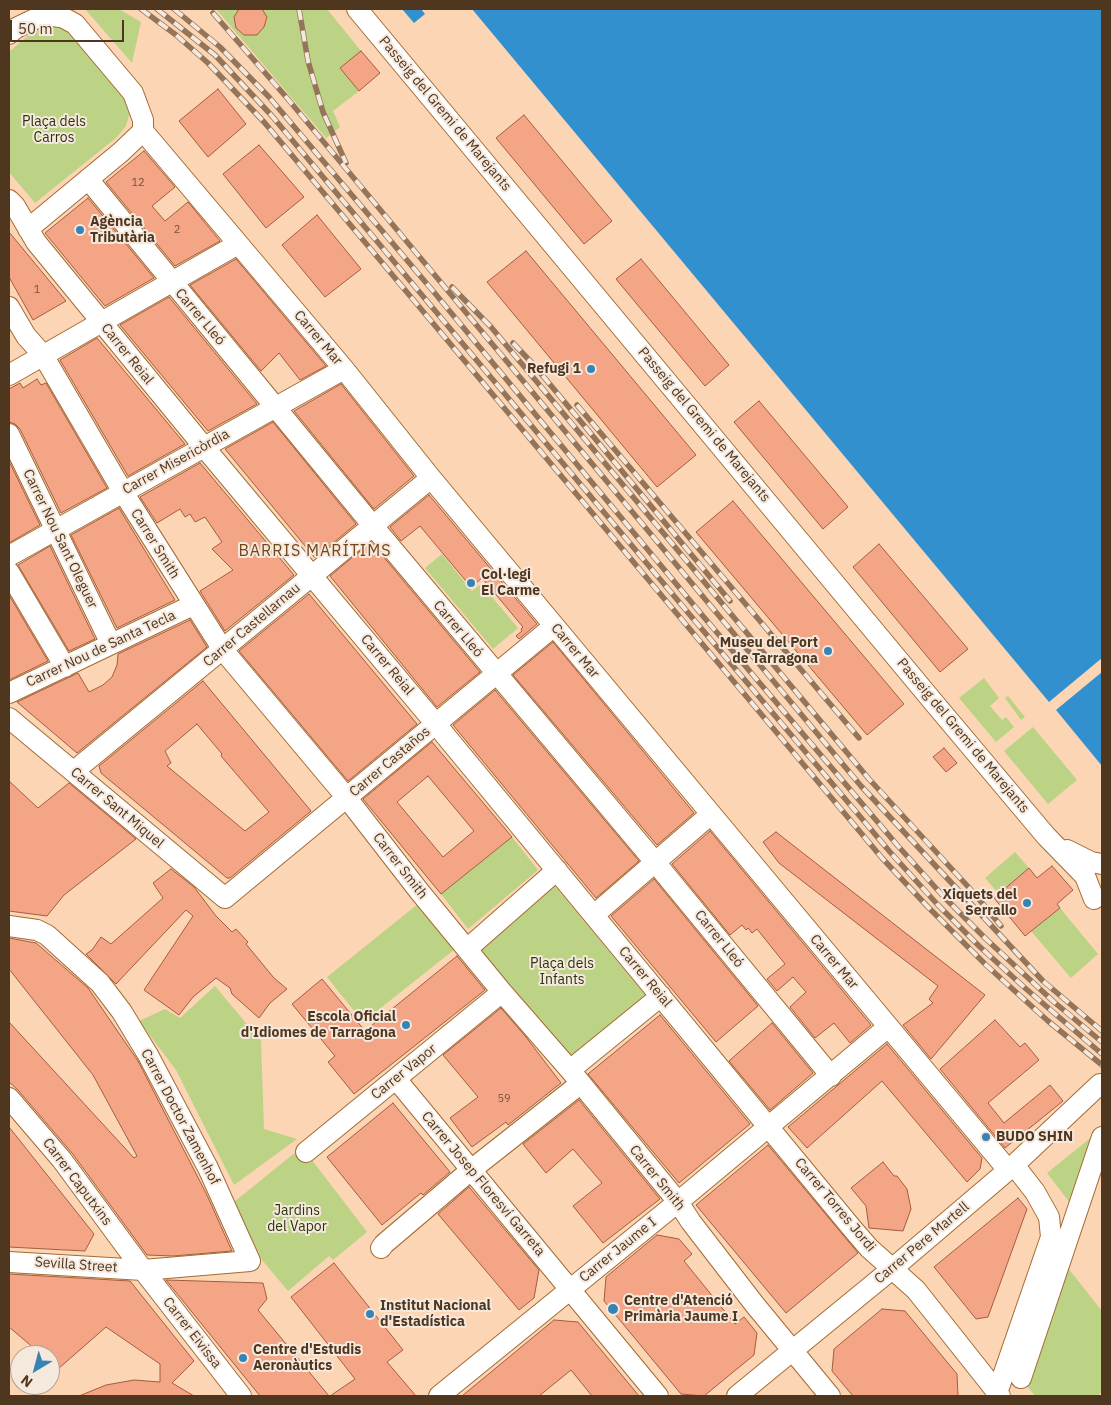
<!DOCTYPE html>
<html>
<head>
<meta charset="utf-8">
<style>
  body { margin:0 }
  #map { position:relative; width:1111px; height:1405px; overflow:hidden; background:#fcd5b4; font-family:"IBM Plex Sans",sans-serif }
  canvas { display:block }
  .frame { position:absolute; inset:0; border:10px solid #4f361e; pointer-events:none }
  .north { position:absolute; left:10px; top:1345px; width:50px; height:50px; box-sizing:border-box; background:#f5e8dd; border:1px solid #b3a191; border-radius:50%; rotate:217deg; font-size:14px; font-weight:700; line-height:20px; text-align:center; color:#4f361e }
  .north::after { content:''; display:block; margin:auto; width:18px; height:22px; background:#3883b6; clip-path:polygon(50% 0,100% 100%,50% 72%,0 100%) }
  .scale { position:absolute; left:10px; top:20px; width:114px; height:22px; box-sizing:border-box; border:2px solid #4f361e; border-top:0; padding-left:6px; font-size:15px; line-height:18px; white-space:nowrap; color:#4f361e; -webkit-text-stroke:4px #f5e8dd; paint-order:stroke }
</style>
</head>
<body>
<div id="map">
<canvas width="1111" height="1405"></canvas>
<div class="frame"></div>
<div class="north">N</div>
<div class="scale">50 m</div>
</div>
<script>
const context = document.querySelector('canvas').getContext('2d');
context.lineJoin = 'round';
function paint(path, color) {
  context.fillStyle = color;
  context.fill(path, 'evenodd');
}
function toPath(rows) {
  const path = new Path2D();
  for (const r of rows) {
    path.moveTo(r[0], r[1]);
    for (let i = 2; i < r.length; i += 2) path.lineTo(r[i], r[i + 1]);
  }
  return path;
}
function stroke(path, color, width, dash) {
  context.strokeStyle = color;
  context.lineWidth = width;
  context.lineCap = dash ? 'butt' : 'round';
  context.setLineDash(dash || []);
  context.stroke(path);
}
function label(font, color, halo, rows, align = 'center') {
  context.font = font + ' "IBM Plex Sans",sans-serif';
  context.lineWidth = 4;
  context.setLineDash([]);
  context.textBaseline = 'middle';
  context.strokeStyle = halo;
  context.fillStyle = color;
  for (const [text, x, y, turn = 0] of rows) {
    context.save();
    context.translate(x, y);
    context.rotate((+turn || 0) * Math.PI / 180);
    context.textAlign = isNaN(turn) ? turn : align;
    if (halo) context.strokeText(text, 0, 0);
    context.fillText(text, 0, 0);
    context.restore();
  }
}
const green = toPath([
  [85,9,119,9,141,22,132,63],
  [216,9,327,9,361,51,340,68,359,91,333,111,340,127,326,138],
  [45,26,60,26,72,32,128,97,130,112,126,126,117,137,35,203,9,172,9,52,32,32],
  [442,554,472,591,481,584,518,628,493,649,425,568],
  [984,678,999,698,990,706,1002,720,1006,717,1014,727,996,742,959,698],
  [1008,696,1025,717,1021,720,1005,698],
  [1033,727,1077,780,1048,804,1004,751],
  [512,837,538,870,468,929,441,894],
  [1015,852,1029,868,999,894,985,878],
  [555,886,646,996,568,1059,478,949],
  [418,904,455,949,363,1022,327,977],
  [1060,908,1098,954,1071,978,1031,931],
  [215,986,261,1041,264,1129,297,1139,234,1185,176,1070,139,1021,165,1009,180,1018],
  [1098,1132,1073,1207,1047,1173],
  [302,1147,367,1232,333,1260,329,1256,288,1291,262,1260,234,1202],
  [1068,1268,1102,1311,1102,1392,1097,1396,1035,1396,1027,1386]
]);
const water = toPath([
  [402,9,421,9,425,14,414,23],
  [472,9,1102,9,1102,658,1049,702],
  [1102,672,1102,766,1056,710]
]);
const building = toPath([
  [239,9,262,9,267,17,264,27,257,35,244,35,236,28,234,17,239,9],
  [361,51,380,73,359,91,340,68,361,51],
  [218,89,246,124,208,157,179,121,218,89],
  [524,115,612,221,584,244,496,138,524,115],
  [259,145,304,197,266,228,223,174,259,145],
  [144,151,175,187,152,206,165,221,188,202,220,241,175,266,106,182,144,151],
  [88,198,154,278,105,306,45,233,88,198],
  [317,215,361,269,325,297,282,245,317,215],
  [9,232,66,301,33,320,9,277,9,232],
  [526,251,696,455,657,487,487,282,526,251],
  [236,259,326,366,300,380,279,353,261,371,190,285,236,259],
  [641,259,729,365,705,386,616,279,641,259],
  [169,297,257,404,208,431,120,325,169,297],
  [97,338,185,444,128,476,60,360,97,338],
  [37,379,41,385,46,383,107,488,61,513,20,429,15,424,9,422,9,389,20,383,23,388,37,379],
  [341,384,414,476,374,509,294,411,341,384],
  [759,401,848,507,823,529,734,422,759,401],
  [273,422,356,524,315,558,225,449,273,422],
  [9,461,40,525,9,543,9,461],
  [200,463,294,575,225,631,200,591,233,570,212,549,222,542,205,517,195,522,190,514,185,517,180,509,157,523,140,497,200,463],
  [429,495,537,624,519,639,516,636,522,631,521,629,523,627,482,578,471,587,420,526,401,541,390,527,429,495],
  [733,501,904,704,867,735,696,532,733,501],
  [119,508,175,600,117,628,71,535,119,508],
  [371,542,480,672,437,707,330,576,371,542],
  [879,544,968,649,940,672,853,567,879,544],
  [50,546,95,639,69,651,18,565,50,546],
  [309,594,417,724,348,781,239,651,309,594],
  [9,595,48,661,9,680,9,595],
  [190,620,207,647,77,753,17,702,78,673,89,692,103,685,112,677,117,665,118,654,190,620],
  [553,642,694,813,657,845,513,675,553,642],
  [203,681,311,811,230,878,227,878,101,773,99,766,203,681],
  [197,724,222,754,221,756,269,812,245,831,167,766,171,763,165,751,197,724],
  [495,690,639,861,596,898,453,725,495,690],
  [432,742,512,837,441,894,363,799,432,742],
  [428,776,474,831,443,857,397,802,428,776],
  [944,748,957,763,946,772,933,757,944,748],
  [9,781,38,808,69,783,136,839,64,895,47,916,9,911,9,781],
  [710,831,871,1025,850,1043,834,1023,815,1038,790,1007,806,992,793,977,777,991,767,979,785,964,757,929,752,933,748,928,746,930,742,925,730,935,672,864,710,831],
  [776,832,985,995,931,1059,903,1025,933,1003,929,999,938,986,779,863,763,842,776,832],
  [1052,866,1073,890,1057,904,1060,908,1025,936,994,898,1029,868,1037,878,1052,866],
  [171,869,194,887,216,916,232,932,236,929,248,942,246,944,274,978,287,989,270,1003,259,1018,232,994,230,988,216,978,193,997,179,1015,144,990,193,916,186,910,116,984,86,954,92,950,101,937,111,944,163,898,153,883,171,869],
  [654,879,758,1006,716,1042,611,916,654,879],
  [9,938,36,943,88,988,138,1061,207,1195,232,1251,173,1256,147,1255,72,1153,18,1090,9,1082,9,1022,134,1158,137,1156,93,1075,9,969,9,938],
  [457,956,485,990,354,1094,328,1062,335,1056,292,1004,322,979,365,1031,457,956],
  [501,1008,526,1037,561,1083,508,1125,506,1122,472,1147,450,1118,478,1097,443,1055,501,1008],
  [660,1015,750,1124,679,1183,588,1074,660,1015],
  [995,1020,1020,1047,1025,1043,1039,1060,988,1103,1004,1123,1050,1085,1063,1101,1005,1148,940,1069,995,1020],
  [772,1023,813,1073,770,1110,729,1061,772,1023],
  [887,1044,982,1158,980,1169,967,1182,882,1081,807,1148,788,1127,887,1044],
  [579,1100,660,1199,603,1243,573,1206,602,1183,573,1149,546,1173,523,1144,579,1100],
  [393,1103,450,1172,423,1195,421,1193,382,1225,327,1157,393,1103],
  [9,1127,94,1234,85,1251,9,1247,9,1127],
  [768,1145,858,1253,786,1313,696,1205,768,1145],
  [883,1162,894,1176,897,1176,907,1189,911,1209,903,1231,869,1228,866,1206,851,1188,883,1162],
  [469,1187,539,1270,534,1298,519,1310,438,1214,469,1187],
  [1018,1198,1027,1209,988,1317,976,1319,934,1267,1018,1198],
  [657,1235,679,1239,692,1254,684,1261,735,1324,744,1317,757,1333,754,1355,704,1396,681,1394,604,1301,606,1277,657,1235],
  [334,1263,403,1350,387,1362,416,1396,330,1396,355,1379,291,1297,334,1263],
  [9,1274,130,1281,194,1361,172,1383,194,1396,79,1396,106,1385,134,1380,160,1382,160,1364,106,1327,58,1369,50,1362,50,1355,42,1355,9,1327,9,1274],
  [166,1280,263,1283,267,1299,258,1310,329,1396,260,1396,166,1280],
  [882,1309,905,1311,957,1374,958,1396,853,1396,832,1371,834,1349,882,1309],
  [554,1320,578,1322,639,1396,592,1396,571,1370,539,1396,462,1396,554,1320]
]);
const minor = toPath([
  [357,9,935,704,1046,836,1085,876,1094,899],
  [9,34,16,28,39,17,53,16,64,18,75,24,133,93,143,120,143,131,121,152,28,229],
  [143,131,344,369,431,478,1008,1170],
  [88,179,373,526,655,862,831,1076],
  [9,200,15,206,36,242,204,447,435,723,851,1227,869,1248,916,1290,1000,1396],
  [9,307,26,336,43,355,123,492,223,650,347,798,419,891,502,992,570,1070,678,1202,691,1222,755,1305,830,1396],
  [9,375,238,244],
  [9,434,111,644],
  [9,556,344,369],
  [9,572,65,667],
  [9,693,193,605],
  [9,718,225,898,554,626],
  [74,771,431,478],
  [1067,850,1091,862,1102,864],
  [594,915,711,814],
  [9,926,37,930,47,935,100,983,122,1012,148,1055,208,1168,250,1261,143,1270,9,1262],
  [467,949,557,870],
  [570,1070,661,996],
  [396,1079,658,1396],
  [9,1098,62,1160,143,1270,241,1396],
  [306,1152,502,992],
  [381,1248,384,1244,471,1170,580,1084],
  [1021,1378,1102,1137],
  [439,1396,678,1202,888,1027],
  [737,1396,892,1269,1014,1165,1100,1084],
  [996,1396,1051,1237,1049,1217,1035,1192,1014,1165]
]);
const rail = toPath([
  [141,9,176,35,208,63,264,122,882,858,927,906,986,965,1048,1021,1102,1065],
  [157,9,215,55,272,116,690,615,890,852,937,904,979,946,1025,988,1102,1054],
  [174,9,220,47,269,97,433,291,697,609,898,846,944,897,986,939,1054,1002,1102,1042],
  [299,9,308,61,323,112,346,163],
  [213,13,287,98,861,786,1043,981,1102,1031],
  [452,287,491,327,869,779,973,892,1001,926],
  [513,343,533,364,730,601],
  [577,405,859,738]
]);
const markers = [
  [80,230,5,"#3883b6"],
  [591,369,5,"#3883b6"],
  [471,583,5,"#3883b6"],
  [828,651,5,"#3883b6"],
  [1027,903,5,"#3883b6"],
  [406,1025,5,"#3883b6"],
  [986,1137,5,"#3883b6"],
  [613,1309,6,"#3883b6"],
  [370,1314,5,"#3883b6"],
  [243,1358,5,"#3883b6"]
];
const numberNames = [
  ["12",138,183],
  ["2",177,230],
  ["1",37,290],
  ["59",504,1099]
];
const streetNames = [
  ["Passeig del Gremi de Marejants",445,114,50],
  ["Carrer Lleó",200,317,50],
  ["Carrer Mar",318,338,50],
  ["Carrer Reial",127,354,51],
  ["Passeig del Gremi de Marejants",704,425,50],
  ["Carrer Misericòrdia",176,462,-29],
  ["Carrer Nou Sant Oleguer",60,539,64],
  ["Carrer Smith",155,544,58],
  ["Carrer Castellarnau",252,625,-40],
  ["Carrer Lleó",458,629,50],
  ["Carrer Nou de Santa Tecla",101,649,-25],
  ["Carrer Mar",575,651,50],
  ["Carrer Reial",387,665,50],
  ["Passeig del Gremi de Marejants",963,736,50],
  ["Carrer Castaños",390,762,-40],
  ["Carrer Sant Miquel",117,808,40],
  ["Carrer Smith",400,866,52],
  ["Carrer Lleó",719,939,51],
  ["Carrer Mar",834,962,50],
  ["Carrer Reial",645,977,50],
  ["Carrer Vapor",404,1072,-39],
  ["Carrer Doctor Zamenhof",180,1117,62],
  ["Carrer Smith",657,1178,51],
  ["Carrer Caputxins",77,1182,53],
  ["Carrer Josep Floresví Garreta",483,1184,50],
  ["Carrer Torres Jordi",835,1205,50],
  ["Carrer Pere Martell",922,1243,-40],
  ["Carrer Jaume I",618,1250,-39],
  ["Sevilla Street",76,1265,4],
  ["Carrer Eivissa",192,1333,52]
];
const parkNames = [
  ["Plaça dels",54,122],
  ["Carros",54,138],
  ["Plaça dels",562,964],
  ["Infants",562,980],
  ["Jardins",297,1211],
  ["del Vapor",297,1227]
];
const poiNames = [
  ["Agència",90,222],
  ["Tributària",90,238],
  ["Refugi 1",581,369,"right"],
  ["Col·legi",481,575],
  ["El Carme",481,591],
  ["Museu del Port",818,643,"right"],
  ["de Tarragona",818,659,"right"],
  ["Xiquets del",1017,895,"right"],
  ["Serrallo",1017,911,"right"],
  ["Escola Oficial",396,1017,"right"],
  ["d'Idiomes de Tarragona",396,1033,"right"],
  ["BUDO SHIN",996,1137],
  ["Centre d'Atenció",624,1301],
  ["Primària Jaume I",624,1317],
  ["Institut Nacional",380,1306],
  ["d'Estadística",380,1322],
  ["Centre d'Estudis",253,1350],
  ["Aeronàutics",253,1366]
];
const quarterNames = [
  ["BARRIS MARÍTIMS",315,551]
];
paint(green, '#bcd385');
paint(water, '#3390ce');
paint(building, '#f4a586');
stroke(building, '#a45c3f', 1);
stroke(minor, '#a56b32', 22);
stroke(minor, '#fff', 20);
stroke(rail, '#94755a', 5.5);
stroke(rail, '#f5e8dd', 4, [11]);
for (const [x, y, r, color] of markers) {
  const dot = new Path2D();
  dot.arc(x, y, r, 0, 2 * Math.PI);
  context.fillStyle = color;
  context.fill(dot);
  stroke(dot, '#f5e8dd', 2);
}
label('11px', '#785238', null, numberNames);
label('14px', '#4f361e', '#f5e8dd', streetNames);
label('14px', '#2a340c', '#f5e8dd', parkNames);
label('bold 14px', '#4f361e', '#f5e8dd', poiNames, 'left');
context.letterSpacing = '1px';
label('16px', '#73471b', '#f5e8dd', quarterNames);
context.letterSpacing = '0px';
</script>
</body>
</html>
